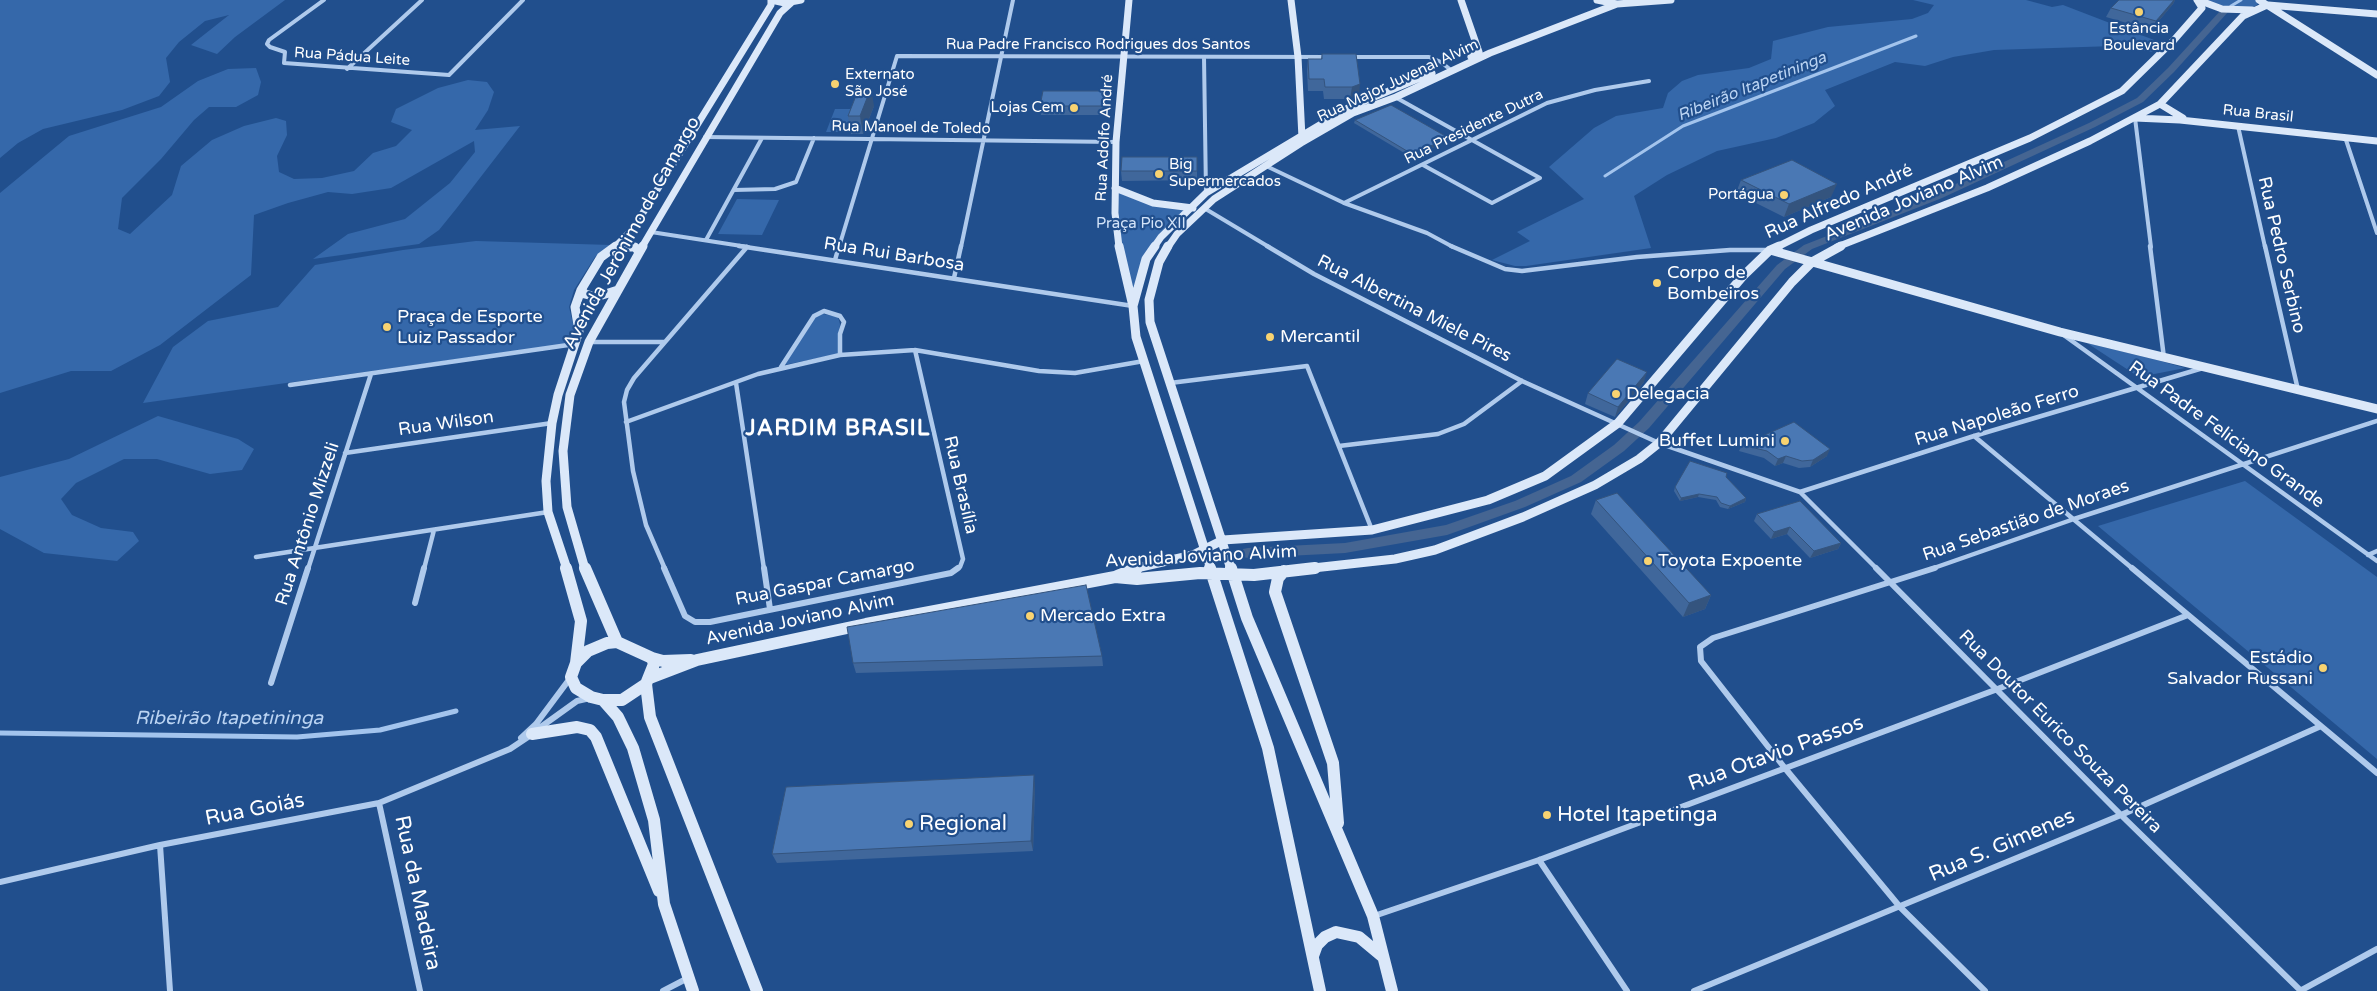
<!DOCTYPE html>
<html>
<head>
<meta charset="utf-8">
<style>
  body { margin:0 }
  canvas { display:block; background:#214f8d }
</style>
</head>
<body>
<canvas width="2377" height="991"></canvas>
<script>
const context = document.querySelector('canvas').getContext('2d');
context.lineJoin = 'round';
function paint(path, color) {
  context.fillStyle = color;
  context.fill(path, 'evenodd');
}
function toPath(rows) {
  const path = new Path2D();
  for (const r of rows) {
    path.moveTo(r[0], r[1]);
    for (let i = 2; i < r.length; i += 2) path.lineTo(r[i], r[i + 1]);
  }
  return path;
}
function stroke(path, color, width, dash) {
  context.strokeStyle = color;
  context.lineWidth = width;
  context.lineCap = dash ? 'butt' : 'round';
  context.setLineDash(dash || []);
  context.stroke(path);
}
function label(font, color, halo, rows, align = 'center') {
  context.font = font + ' "Varela Round",sans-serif';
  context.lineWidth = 4.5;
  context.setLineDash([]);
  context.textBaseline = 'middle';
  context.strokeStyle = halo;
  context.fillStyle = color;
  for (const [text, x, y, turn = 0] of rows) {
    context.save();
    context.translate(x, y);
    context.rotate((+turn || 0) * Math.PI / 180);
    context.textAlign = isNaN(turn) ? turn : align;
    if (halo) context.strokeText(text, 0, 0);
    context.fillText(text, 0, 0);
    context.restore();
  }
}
const green = toPath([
  [0,0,285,0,235,37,217,54,191,45,229,15,205,21,179,42,166,58,170,82,159,96,122,110,43,129,18,143,0,158],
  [1913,0,2026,0,2052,7,2063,5,2167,45,2160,53,2113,46,1994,50,1953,57,1925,66,1895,62,1825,90,1835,106,1814,123,1776,138,1717,151,1667,175,1634,196,1651,248,1526,266,1515,266,1492,260,1530,241,1517,232,1584,199,1549,167,1594,128,1616,116,1663,108,1668,93,1682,81,1698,75,1749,68,1771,59,1773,41,1828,27,1912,19,1928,13,1934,5],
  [2201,0,2256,0,2258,2,2257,5,2248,10,2239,10],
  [256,68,261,82,258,95,236,107,209,107,194,120,161,159,122,198,118,229,130,234,172,195,181,166,212,140,244,126,276,118,286,121,287,135,277,156,279,172,294,179,322,178,354,171,373,153,396,146,412,130,391,122,396,109,438,88,468,80,487,82,494,92,488,110,475,130,520,126,456,209,439,230,419,244,313,259,348,234,405,219,450,183,475,152,474,141,391,188,352,194,328,192,288,203,254,215,251,275,160,345,111,371,71,371,0,393,0,193,69,136,161,107,198,81,228,69],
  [835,109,857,109,848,132,826,132],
  [1117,190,1132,198,1187,208,1159,237,1133,298,1122,252],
  [737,199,779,200,762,235,718,234],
  [476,241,611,245,595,257,574,290,569,307,575,332,572,343,143,403,173,347,208,321,278,307,315,265,403,250],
  [823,314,838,317,840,324,838,354,784,365,816,316],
  [2087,343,2157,360,2185,368,2139,377],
  [158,416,238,439,254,449,242,470,210,474,157,459,124,459,76,483,61,499,72,515,101,528,133,532,139,541,117,561,44,553,0,529,0,477,69,459],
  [2245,481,2377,577,2377,759,2098,526]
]);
const streamFar1 = toPath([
  [2231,6,2241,0],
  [1605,176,1683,126,1916,36]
]);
const stream = toPath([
  [0,733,297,737,380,730,456,711]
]);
const canal = toPath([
  [2221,10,2228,12,2174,72,2143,102,2095,127,1942,198,1812,249,1785,269,1649,428,1624,451,1581,482,1525,507,1447,535,1345,553,1248,558,1243,557,1241,553,1243,549,1248,548,1345,543,1446,525,1515,501,1571,476,1614,445,1639,422,1777,265,1804,245,1934,194,2089,123,2137,98,2168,68,2221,10]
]);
const streetFar2 = toPath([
  [324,0,269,40,267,44,270,47,285,52,284,63,449,75,523,0],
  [1204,57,1206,193],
  [1350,57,1429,57,1441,62,1452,71],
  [347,69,422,0],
  [1395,97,1540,178,1492,203,1423,165],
  [2135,118,2151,247],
  [2238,126,2265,247],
  [705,137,1116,142],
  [2345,137,2377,233],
  [1264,165,1344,203,1427,233,1453,247],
  [734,190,775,189,796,182,814,138],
  [1344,203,1547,103,1595,90,1649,81],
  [1204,208,1269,247],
  [651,232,748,247],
  [706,240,762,138],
  [839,247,897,56,1329,57],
  [961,247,1013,0]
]);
const streetFar1 = toPath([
  [739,246,1133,306],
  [1267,246,1314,274,1522,381,1659,443,1800,492,1877,569],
  [1451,246,1505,269,1522,271,1637,257,1730,250,1769,250],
  [2150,246,2164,358],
  [2265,246,2298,390],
  [835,260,839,246],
  [954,278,961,246],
  [2065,336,2377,561],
  [589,342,664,342],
  [915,350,963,559,960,567,957,569],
  [781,367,814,316,824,311,840,316,844,322,840,334,840,355],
  [736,383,764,569],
  [1170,383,1307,366,1372,530],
  [290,385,575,344],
  [626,422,758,374,840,355,915,350,1039,371,1075,373,1144,361],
  [1974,436,2133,569],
  [1339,446,1438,434,1464,424,1522,381],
  [345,453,552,423],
  [1800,492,1974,436,2203,368],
  [2368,555,2377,551],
  [256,557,548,512],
  [308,569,371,374],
  [424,569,434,530],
  [665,569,646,525,633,471,624,402,627,390,634,378,747,247],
  [1931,569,2074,519,2377,421]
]);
const street = toPath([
  [664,568,685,616,695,622,710,622,951,573,958,568],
  [764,568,770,609],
  [1876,568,2121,815,2301,991],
  [1935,568,1713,638,1700,647,1701,661,1784,767,1900,907,1985,991],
  [2132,568,2377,773],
  [415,603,424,568],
  [271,683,308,568],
  [538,729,577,701,590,698],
  [521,738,536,724,571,677],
  [379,803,420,991],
  [160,845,170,991],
  [1539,860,1627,991],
  [0,882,160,845,379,803,510,749,531,735],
  [1374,916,1539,860,1995,690,2188,615],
  [663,991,688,978],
  [1694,991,2121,815,2321,726],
  [2300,991,2377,949]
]);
const secondaryFar2 = toPath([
  [771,0,785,3,801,0],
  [1291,0,1298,57,1302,138],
  [1461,0,1479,52,1471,57],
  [1597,0,1617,4,1671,0],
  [2198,0,2222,9,2252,10],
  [2267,5,2377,75],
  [2268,5,2377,14],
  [2160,104,2183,118],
  [2135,118,2180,120,2377,141],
  [1115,188,1153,203,1193,208],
  [615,247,633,229,771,5,771,0],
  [642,247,780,13,791,3],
  [1119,247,1115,213,1116,142,1129,0],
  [1154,247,1161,237,1206,193,1348,108,1432,73],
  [1168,247,1177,234,1214,199,1301,143,1353,113,1396,97,1490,53,1617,4],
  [1777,247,1811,230,2030,138,2122,91,2174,40,2202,8,2197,0],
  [1837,247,1987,188,2090,141,2160,104,2243,16,2267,5,2259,0]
]);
const secondaryFar1 = toPath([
  [1119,246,1132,302],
  [1155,246,1146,259,1133,306,1136,337,1211,569],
  [1168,246,1159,262,1149,300,1150,322,1231,569],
  [615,247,635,247,639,252],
  [1770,250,2060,332,2377,409],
  [581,290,585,294,596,297,618,290],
  [567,569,548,512,546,481,552,423,558,395,579,331,575,307,581,290,601,257,616,246],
  [585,569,567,507,563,451,570,395,589,342,643,246],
  [1132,569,1193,555,1223,540,1372,530,1488,500,1545,476,1618,423,1743,276,1770,250,1779,246],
  [1304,569,1395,559,1435,550,1523,517,1595,485,1639,459,1659,443,1792,282,1812,262,1841,246]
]);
const secondary = toPath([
  [566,568,581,621,576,663],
  [585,568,617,642],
  [1210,568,1268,748,1320,991],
  [1231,568,1247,618,1373,916,1392,991],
  [1284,571,1278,578,1275,592,1333,763,1338,823],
  [1117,576,1137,568],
  [617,642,652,658,654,664,646,684,622,700,603,700,591,697,576,688,571,677,576,663,588,651,607,643,617,642],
  [652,658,663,661,691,660],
  [650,678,697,660,866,624,1115,577,1137,579,1200,573,1254,575,1315,568],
  [646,684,650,717,757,991],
  [603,700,618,717,633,748,654,820,664,904,693,991],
  [532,734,577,727,590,730,596,737,659,891],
  [1313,956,1317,945,1325,937,1336,932,1359,937,1383,957]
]);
const wall = toPath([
  [2119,0,2175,0,2173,4,2151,30,2106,17,2111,8],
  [1322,54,1356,54,1359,96,1350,99,1324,99,1323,91,1308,91,1307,71,1308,59,1321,59],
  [1106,100,1104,115,1041,115,1040,106],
  [874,106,863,134,851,134,848,116],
  [1355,120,1448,141,1411,157,1354,123],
  [1197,157,1197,180,1122,181,1121,171],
  [1741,180,1831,197,1784,217,1736,193],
  [1644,382,1615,417,1585,404,1588,393],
  [1742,445,1827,456,1810,467,1799,468,1783,463,1775,466,1764,458,1739,451],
  [1726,477,1746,498,1745,502,1728,509,1720,507,1716,500,1698,497,1680,501,1674,491,1675,487],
  [1596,500,1711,595,1705,609,1683,617,1591,514],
  [1757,514,1841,543,1838,549,1810,558,1787,534,1771,539,1754,521],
  [1102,656,1103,666,856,673,853,663],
  [1035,785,1033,851,777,863,772,854]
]);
const shadedWall = toPath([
  [2174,0,2175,0,2173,4,2151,30,2156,21],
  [1360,84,1359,96,1350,99,1352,87],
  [871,88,874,106,863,134,860,116],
  [1106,91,1106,100,1104,115,1104,106],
  [1449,138,1448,141,1411,157,1412,154],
  [1837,184,1831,197,1784,217,1789,204],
  [1647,372,1644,382,1615,417,1618,407],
  [1830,449,1827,456,1810,467,1813,460],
  [1786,456,1783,463,1775,466,1778,459],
  [1699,494,1698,497,1680,501,1681,498],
  [1746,498,1745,502,1728,509,1730,506],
  [1790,527,1787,534,1771,539,1774,532],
  [1841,543,1838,549,1810,558,1814,551],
  [1711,595,1705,609,1683,617,1689,603],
  [1034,775,1035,785,1033,851,1031,841]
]);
const building = toPath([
  [2119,0,2174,0,2156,21,2111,8,2119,0],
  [1322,54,1356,54,1360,84,1352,87,1325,87,1324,79,1309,79,1308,59,1322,59,1322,54],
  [859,88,871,88,860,116,848,116,859,88],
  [1043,91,1106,91,1104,106,1040,106,1043,91],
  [1391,105,1449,138,1412,154,1355,120,1391,105],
  [1122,157,1197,157,1197,171,1121,171,1122,157],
  [1792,160,1837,184,1789,204,1741,180,1792,160],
  [1617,359,1647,372,1618,407,1588,393,1617,359],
  [1794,422,1830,449,1813,460,1802,461,1786,456,1778,459,1767,451,1742,445,1794,422],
  [1690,461,1727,473,1726,477,1746,498,1730,506,1721,503,1717,497,1699,494,1681,498,1675,487,1690,461],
  [1617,493,1711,595,1689,603,1596,500,1617,493],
  [1800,501,1841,543,1814,551,1790,527,1774,532,1757,514,1800,501],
  [1086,585,1102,656,853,663,847,627,1086,585],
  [1034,775,1031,841,772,854,786,787,1034,775]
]);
const markers = [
  [2139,12,5,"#f8d371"],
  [835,84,5,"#f8d371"],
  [1074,108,5,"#f8d371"],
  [1159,174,5,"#f8d371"],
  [1784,195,5,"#f8d371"],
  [1657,283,5,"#f8d371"],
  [387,327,5,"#f8d371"],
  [1270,337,5,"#f8d371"],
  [1616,394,5,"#f8d371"],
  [1785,441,5,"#f8d371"],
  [1648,561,5,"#f8d371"],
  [1030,616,5,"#f8d371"],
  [2323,668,5,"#f8d371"],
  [1547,815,5,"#f8d371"],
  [909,824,5,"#f8d371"]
];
const farPoinames = [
  ["Estância",2139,29,"center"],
  ["Boulevard",2139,46,"center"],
  ["Externato",845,75],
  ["São José",845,92],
  ["Lojas Cem",1064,108,"right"],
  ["Big",1169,165],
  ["Supermercados",1169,182],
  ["Portágua",1774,195,"right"]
];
const farStreetnames = [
  ["Rua Padre Francisco Rodrigues dos Santos",1098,45],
  ["Rua Pádua Leite",352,57,4],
  ["Rua Major Juvenal Alvim",1398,81,-25],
  ["Rua Brasil",2258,114,6],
  ["Rua Presidente Dutra",1474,127,-26],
  ["Rua Manoel de Toledo",911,128,1],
  ["Rua Adolfo André",1105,138,-87]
];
const farParknames = [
  ["Praça Pio XII",1141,224]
];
const farWaternames = [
  ["Ribeirão Itapetininga",1752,87,-22]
];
const streetNames = [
  ["Avenida Joviano Alvim",1914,199,-23],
  ["Rua Alfredo André",1839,202,-24],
  ["Avenida Jerônimo de Camargo",632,233,-61],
  ["Rua Rui Barbosa",894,255,9],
  ["Rua Pedro Serbino",2281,255,77],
  ["Rua Albertina Miele Pires",1414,309,27],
  ["Rua Napoleão Ferro",1997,416,-17],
  ["Rua Wilson",446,424,-8],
  ["Rua Padre Feliciano Grande",2226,435,36],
  ["Rua Brasília",960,485,77],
  ["Rua Sebastião de Moraes",2026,521,-19],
  ["Rua Antônio Mizzeli",308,524,-72],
  ["Avenida Joviano Alvim",1201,557,-3],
  ["Rua Gaspar Camargo",825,583,-11],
  ["Avenida Joviano Alvim",800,620,-12],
  ["Rua Doutor Eurico Souza Pereira",2060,732,45]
];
const poiNames = [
  ["Corpo de",1667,273],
  ["Bombeiros",1667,294],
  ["Praça de Esporte",397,317],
  ["Luiz Passador",397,338],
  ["Mercantil",1280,337],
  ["Delegacia",1626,394],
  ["Buffet Lumini",1775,441,"right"],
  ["Toyota Expoente",1658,561],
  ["Mercado Extra",1040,616],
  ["Estádio",2313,658,"right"],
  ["Salvador Russani",2313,679,"right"]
];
const waterNames = [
  ["Ribeirão Itapetininga",229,719]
];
const nearStreetnames = [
  ["Rua Otavio Passos",1776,754,-20],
  ["Rua Goiás",255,810,-11],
  ["Rua S. Gimenes",2002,846,-23],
  ["Rua da Madeira",417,893,78]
];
const nearPoinames = [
  ["Hotel Itapetinga",1557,815],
  ["Regional",919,824]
];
const districtNames = [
  ["JARDIM BRASIL",838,429]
];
paint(green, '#3568aa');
stroke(streamFar1, '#a3c4ed', 3);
stroke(stream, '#a3c4ed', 5);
paint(canal, '#456592');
stroke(streetFar2, '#afcaec', 4);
stroke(streetFar1, '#afcaec', 4.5);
stroke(street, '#afcaec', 6);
stroke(secondaryFar2, '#dbe8f9', 7);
stroke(secondaryFar1, '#dbe8f9', 9);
stroke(secondary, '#dbe8f9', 12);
paint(wall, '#40679b');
paint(shadedWall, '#34547e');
paint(building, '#4a78b4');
stroke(building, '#34547e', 1);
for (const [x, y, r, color] of markers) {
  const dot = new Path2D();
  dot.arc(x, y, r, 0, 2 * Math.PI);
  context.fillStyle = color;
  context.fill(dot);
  stroke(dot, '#214f8d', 2);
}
label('15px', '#fff', '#214f8d', farPoinames, 'left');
label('15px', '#fff', '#214f8d', farStreetnames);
label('15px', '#d4e4f9', '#214f8d', farParknames);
label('italic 16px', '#bbd4f3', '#214f8d', farWaternames);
label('18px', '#fff', '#214f8d', streetNames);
label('18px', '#fff', '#214f8d', poiNames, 'left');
label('italic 19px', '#bbd4f3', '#214f8d', waterNames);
label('21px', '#fff', '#214f8d', nearStreetnames);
label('21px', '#fff', '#214f8d', nearPoinames, 'left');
context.letterSpacing = '1px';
label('bold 22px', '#fff', '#214f8d', districtNames);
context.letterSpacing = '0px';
</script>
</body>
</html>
